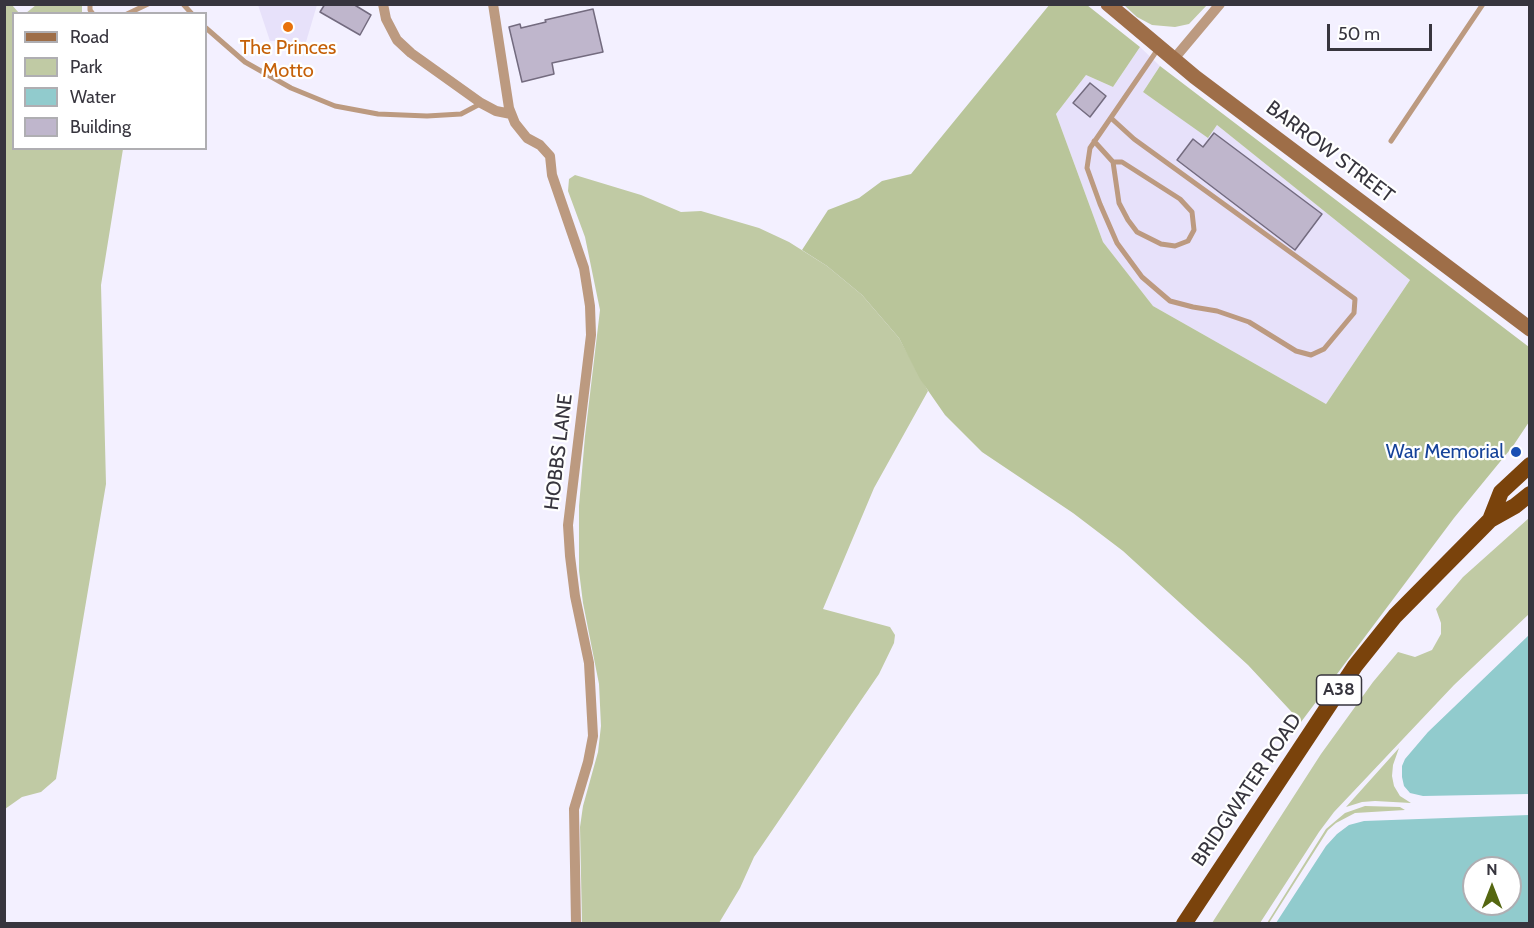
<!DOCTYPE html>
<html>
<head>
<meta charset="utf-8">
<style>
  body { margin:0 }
  #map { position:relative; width:1534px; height:928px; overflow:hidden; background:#f3f0ff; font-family:Cabin,sans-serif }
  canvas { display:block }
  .frame { position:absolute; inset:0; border:6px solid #37353e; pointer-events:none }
  .legend { position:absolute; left:12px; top:12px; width:195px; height:138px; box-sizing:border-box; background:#fff; border:2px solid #afaeb2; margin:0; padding:8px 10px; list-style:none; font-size:18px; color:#37353e }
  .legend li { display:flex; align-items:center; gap:12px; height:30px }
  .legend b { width:30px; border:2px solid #afaeb2 }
  .north { position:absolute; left:1462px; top:856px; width:60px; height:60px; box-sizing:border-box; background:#fff; border:2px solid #afaeb2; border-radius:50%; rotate:0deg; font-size:16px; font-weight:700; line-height:24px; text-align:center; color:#37353e }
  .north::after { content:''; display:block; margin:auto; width:21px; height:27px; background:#556711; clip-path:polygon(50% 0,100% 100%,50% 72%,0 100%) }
  .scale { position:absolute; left:1327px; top:24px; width:105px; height:27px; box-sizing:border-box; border:3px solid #37353e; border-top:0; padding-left:8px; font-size:18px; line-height:21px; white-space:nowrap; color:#37353e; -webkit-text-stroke:4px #fff; paint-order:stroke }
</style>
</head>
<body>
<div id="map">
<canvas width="1534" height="928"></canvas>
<div class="frame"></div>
<ul class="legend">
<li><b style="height:8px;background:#9e6e48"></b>Road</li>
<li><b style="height:16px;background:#c0caa4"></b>Park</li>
<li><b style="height:16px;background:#91cbcd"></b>Water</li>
<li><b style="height:16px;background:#bfb6cc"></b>Building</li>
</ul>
<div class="north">N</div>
<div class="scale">50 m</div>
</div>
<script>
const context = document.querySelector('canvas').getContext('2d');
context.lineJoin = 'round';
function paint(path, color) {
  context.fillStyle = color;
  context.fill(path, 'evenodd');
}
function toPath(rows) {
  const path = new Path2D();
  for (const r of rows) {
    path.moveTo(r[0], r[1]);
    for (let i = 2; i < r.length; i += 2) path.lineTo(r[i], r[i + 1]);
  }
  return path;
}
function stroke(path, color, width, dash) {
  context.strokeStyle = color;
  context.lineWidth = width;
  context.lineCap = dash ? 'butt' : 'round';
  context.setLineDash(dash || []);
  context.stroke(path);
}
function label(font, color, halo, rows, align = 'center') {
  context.font = font + ' Cabin,sans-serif';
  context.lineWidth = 4.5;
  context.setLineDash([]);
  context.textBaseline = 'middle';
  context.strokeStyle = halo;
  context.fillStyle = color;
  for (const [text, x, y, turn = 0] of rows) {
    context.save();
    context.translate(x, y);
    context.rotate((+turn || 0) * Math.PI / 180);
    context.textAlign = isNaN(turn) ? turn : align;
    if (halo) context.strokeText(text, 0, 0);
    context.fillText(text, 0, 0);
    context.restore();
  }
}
const built = toPath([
  [258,5,317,5,306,42,270,41],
  [1140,47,1160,66,1143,92,1208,137,1217,125,1410,280,1326,404,1153,306,1103,242,1056,114,1086,75,1113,87]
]);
const green = toPath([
  [4,5,12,5,19,13,14,14,14,148,123,149,101,285,106,484,56,779,41,792,22,797,5,809],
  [36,5,82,5,82,13,26,13],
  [1124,5,1207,5,1189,24,1175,27,1152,25,1137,17],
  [575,175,641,195,681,212,701,211,759,228,789,242,827,266,862,295,899,338,928,391,874,488,823,609,890,627,895,635,894,643,879,674,754,857,740,888,719,923,582,923,580,827,583,806,598,752,601,726,599,684,583,603,579,571,579,506,585,436,600,310,585,237,568,191,569,179],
  [1529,518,1529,614,1454,685,1334,812,1319,832,1260,923,1212,923,1321,754,1373,682,1398,652,1415,657,1432,650,1441,634,1441,623,1436,609,1463,577],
  [1399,748,1393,765,1392,776,1394,786,1400,796,1411,803,1375,801,1362,802,1346,807],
  [1365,806,1400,807,1405,810,1355,813,1336,823,1328,830,1269,923,1267,923,1326,829,1345,813]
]);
const forest = toPath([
  [1050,4,1087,5,1140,47,1113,87,1086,75,1056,114,1103,242,1153,306,1326,404,1410,280,1217,125,1208,138,1143,92,1160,66,1529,347,1529,422,1513,446,1454,518,1301,722,1248,665,1123,551,1073,513,982,452,945,415,920,379,899,338,862,295,827,266,802,250,828,210,859,198,882,181,911,174]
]);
const water = toPath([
  [1529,635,1529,794,1423,796,1410,793,1404,786,1402,777,1402,766,1405,759,1428,732],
  [1529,815,1529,923,1276,923,1326,846,1337,834,1349,825,1364,821],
  [1474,868,1510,868,1510,904,1474,904]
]);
const building = toPath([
  [325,4,353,4,371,15,360,35,320,12,325,4],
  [593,9,603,52,552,63,554,74,522,82,509,27,520,24,521,28,546,22,545,20,593,9],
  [1090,83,1106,96,1090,117,1073,103,1090,83],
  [1214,133,1322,214,1295,250,1177,160,1193,139,1203,147,1214,133]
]);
const service = toPath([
  [90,4,90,10,93,14],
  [183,4,192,14],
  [127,14,148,4],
  [206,28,245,62,291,88,335,106,378,114,427,116,461,114,480,104],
  [1111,118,1134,139,1355,299,1354,313,1324,349,1311,355,1296,351,1249,322,1217,311,1193,307,1170,301,1142,277,1117,243,1100,204,1087,168,1090,148,1158,49],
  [1094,141,1113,162,1119,203,1128,220,1137,232,1161,244,1175,246,1188,241,1194,230,1192,212,1180,199,1122,162,1113,162],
  [1391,141,1483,4]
]);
const minor = toPath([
  [383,4,386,19,397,40,411,53,481,103,496,111,511,114],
  [493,4,509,108,515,123,527,138,540,145,550,156,552,175,584,268,590,306,591,335,568,525,570,556,575,596,589,663,593,736,588,762,574,809,576,924],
  [1173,60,1220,4]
]);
const secondary = toPath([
  [1108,4,1195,77,1530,329]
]);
const trunk = toPath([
  [1490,520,1501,492,1530,465],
  [1184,924,1355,666,1395,616,1490,520,1515,506,1530,494]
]);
const markers = [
  [288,27,6,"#e8710a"],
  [1516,452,6,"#1a4fb4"]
];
const shields = [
  [1339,690,45]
];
const shieldNames = [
  ["A38",1339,690]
];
const foodNames = [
  ["The Princes",288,48],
  ["Motto",288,71]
];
const streetNames = [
  ["BARROW STREET",1330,152,37],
  ["HOBBS LANE",559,452,-83],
  ["BRIDGWATER ROAD",1247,790,-56]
];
const transitNames = [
  ["War Memorial",1504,452]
];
paint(built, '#e7e1fa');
paint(green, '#c0caa4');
paint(forest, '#b9c59a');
paint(water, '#91cbcd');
paint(building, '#bfb6cc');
stroke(building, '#736b7f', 1.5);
stroke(service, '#bc9a80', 5);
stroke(minor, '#bc9a80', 10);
stroke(secondary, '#9e6e48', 15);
stroke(trunk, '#7a430c', 16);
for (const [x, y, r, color] of markers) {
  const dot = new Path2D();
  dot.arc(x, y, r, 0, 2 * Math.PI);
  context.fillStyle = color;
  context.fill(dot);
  stroke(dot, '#fff', 2);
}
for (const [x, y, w] of shields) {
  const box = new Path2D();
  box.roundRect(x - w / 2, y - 15, w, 30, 4.5);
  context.fillStyle = '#fff';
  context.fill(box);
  stroke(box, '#37353e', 1.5);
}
label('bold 18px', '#37353e', null, shieldNames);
label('20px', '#c56008', '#fff', foodNames);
label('20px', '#37353e', '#fff', streetNames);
label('20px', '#164399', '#fff', transitNames, 'right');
</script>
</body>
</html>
